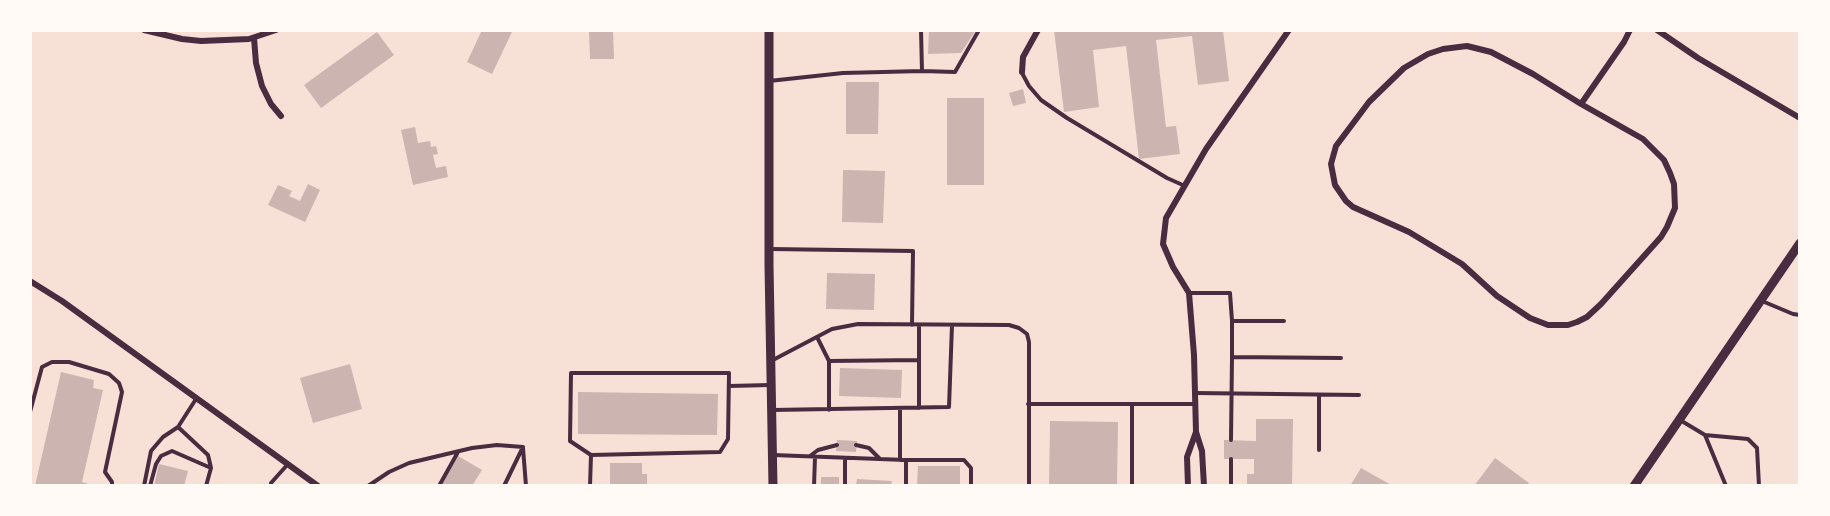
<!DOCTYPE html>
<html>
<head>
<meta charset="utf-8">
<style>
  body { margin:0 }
  #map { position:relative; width:1830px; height:516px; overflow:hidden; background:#f7e1d7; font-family:Roboto,sans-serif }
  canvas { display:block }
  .frame { position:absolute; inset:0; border:32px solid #fffaf5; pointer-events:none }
</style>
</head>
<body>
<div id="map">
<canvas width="1830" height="516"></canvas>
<div class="frame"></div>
</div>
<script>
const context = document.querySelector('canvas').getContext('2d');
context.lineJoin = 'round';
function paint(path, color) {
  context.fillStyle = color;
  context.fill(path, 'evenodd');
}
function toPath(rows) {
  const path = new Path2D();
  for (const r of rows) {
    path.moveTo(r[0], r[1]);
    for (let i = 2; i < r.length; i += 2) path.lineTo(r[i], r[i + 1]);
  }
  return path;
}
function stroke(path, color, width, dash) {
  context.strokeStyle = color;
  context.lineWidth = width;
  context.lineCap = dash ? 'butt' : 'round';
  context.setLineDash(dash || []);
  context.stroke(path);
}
const building = toPath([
  [482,30,508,30,512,32,492,74,467,62],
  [589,30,613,30,614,59,590,59],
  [929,30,976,30,961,53,928,54],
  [1054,30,1223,30,1229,81,1198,85,1192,36,1156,40,1166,127,1176,126,1180,154,1139,159,1126,46,1093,50,1099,107,1064,112],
  [377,32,394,55,321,108,304,85],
  [846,82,879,82,878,134,846,134],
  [1023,89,1026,103,1013,106,1009,93],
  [947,98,984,98,984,185,947,185],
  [415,127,418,143,430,141,431,147,436,146,438,154,433,155,436,168,446,166,448,177,413,185,401,130],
  [843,170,885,171,883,223,842,222],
  [308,184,320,190,305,222,268,205,278,185,292,191,289,196,300,201],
  [827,273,875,274,874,310,826,309],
  [350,364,362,409,313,423,300,378],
  [840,368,902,370,901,398,839,396],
  [61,372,94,380,93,388,103,390,82,482,95,486,35,486],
  [578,392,718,394,717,435,578,434],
  [1256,419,1293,419,1292,486,1247,486,1247,474,1254,474,1254,459,1224,459,1224,440,1256,441],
  [1050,421,1118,422,1117,486,1049,486],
  [837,440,857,441,856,452,836,451],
  [458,456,482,470,472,486,441,486],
  [1495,458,1529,483,1527,486,1474,486],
  [610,463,642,463,642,474,647,474,647,486,610,486],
  [159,464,188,471,184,486,154,486],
  [918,466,960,466,960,486,917,486],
  [1361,468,1393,486,1350,486],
  [821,477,839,477,839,486,821,486],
  [857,479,892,481,891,486,856,486]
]);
const service = toPath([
  [922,71,955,72,979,30],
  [1022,73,1029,86,1041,100,1067,118,1167,178,1185,186],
  [769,81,843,73,922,71,921,30],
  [770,249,913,251,912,325],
  [1189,293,1230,293,1232,321],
  [1762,301,1793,314,1800,315],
  [1284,321,1232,321,1232,357,1341,358],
  [919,325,919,408],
  [817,337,829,361,829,410],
  [771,361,832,329,858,324,1009,325,1019,328,1027,334,1029,342,1029,486],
  [829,361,919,360],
  [571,373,729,373,728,439,720,452,591,455,570,441,571,373],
  [729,386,770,385],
  [1195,393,1359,395],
  [1028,404,1195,404],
  [1132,404,1132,486],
  [900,409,900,460],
  [772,410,949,407,952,325],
  [30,412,42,367,52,362,69,362,109,374,119,383,122,392,105,472,112,482,112,486],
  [1680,420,1705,435,1748,439,1757,448,1759,486],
  [178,427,208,455,211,468,206,486],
  [1705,435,1726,486],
  [1231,440,1232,357],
  [856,445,869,448,880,459],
  [523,448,526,486],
  [1319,450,1319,395],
  [773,455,906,460,906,486],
  [810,456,818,450,837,445],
  [906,460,964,460,971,468,971,486],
  [144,486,151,451,163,437,178,427,196,399],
  [150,486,156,464,161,456,172,451,211,468],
  [271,486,271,483,288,464],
  [368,486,389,472,409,463,472,448,497,445,523,447],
  [439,486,458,452],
  [504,486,523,447],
  [590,486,591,455],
  [814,486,815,457],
  [845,486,845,458],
  [1231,486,1231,459]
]);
const minor = toPath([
  [144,30,182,39,201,41,249,39,276,30],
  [1657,30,1698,58,1800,118],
  [254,38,256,63,262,86,271,104,281,116],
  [1467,46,1491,52,1533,74,1581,104,1643,139,1664,160,1670,173,1674,184,1675,208,1667,227,1661,237,1601,304,1587,317,1577,322,1568,325,1548,325,1530,318,1497,296,1462,264,1409,232,1353,207,1346,201,1335,185,1331,164,1336,146,1369,102,1404,68,1428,54,1443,49,1467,46],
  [1022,72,1023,57,1038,30],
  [1581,104,1624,42,1630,30],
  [30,281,62,301,318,486],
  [1188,486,1187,457,1196,432],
  [1204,486,1202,451,1196,432,1194,355,1189,293,1173,267,1163,244,1166,218,1206,149,1289,30]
]);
const tertiary = toPath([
  [769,30,769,265,773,486],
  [1634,486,1800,243]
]);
paint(building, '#ccb4b1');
stroke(service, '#4a2c40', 4);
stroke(minor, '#4a2c40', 6);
stroke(tertiary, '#4a2c40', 9);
</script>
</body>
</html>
